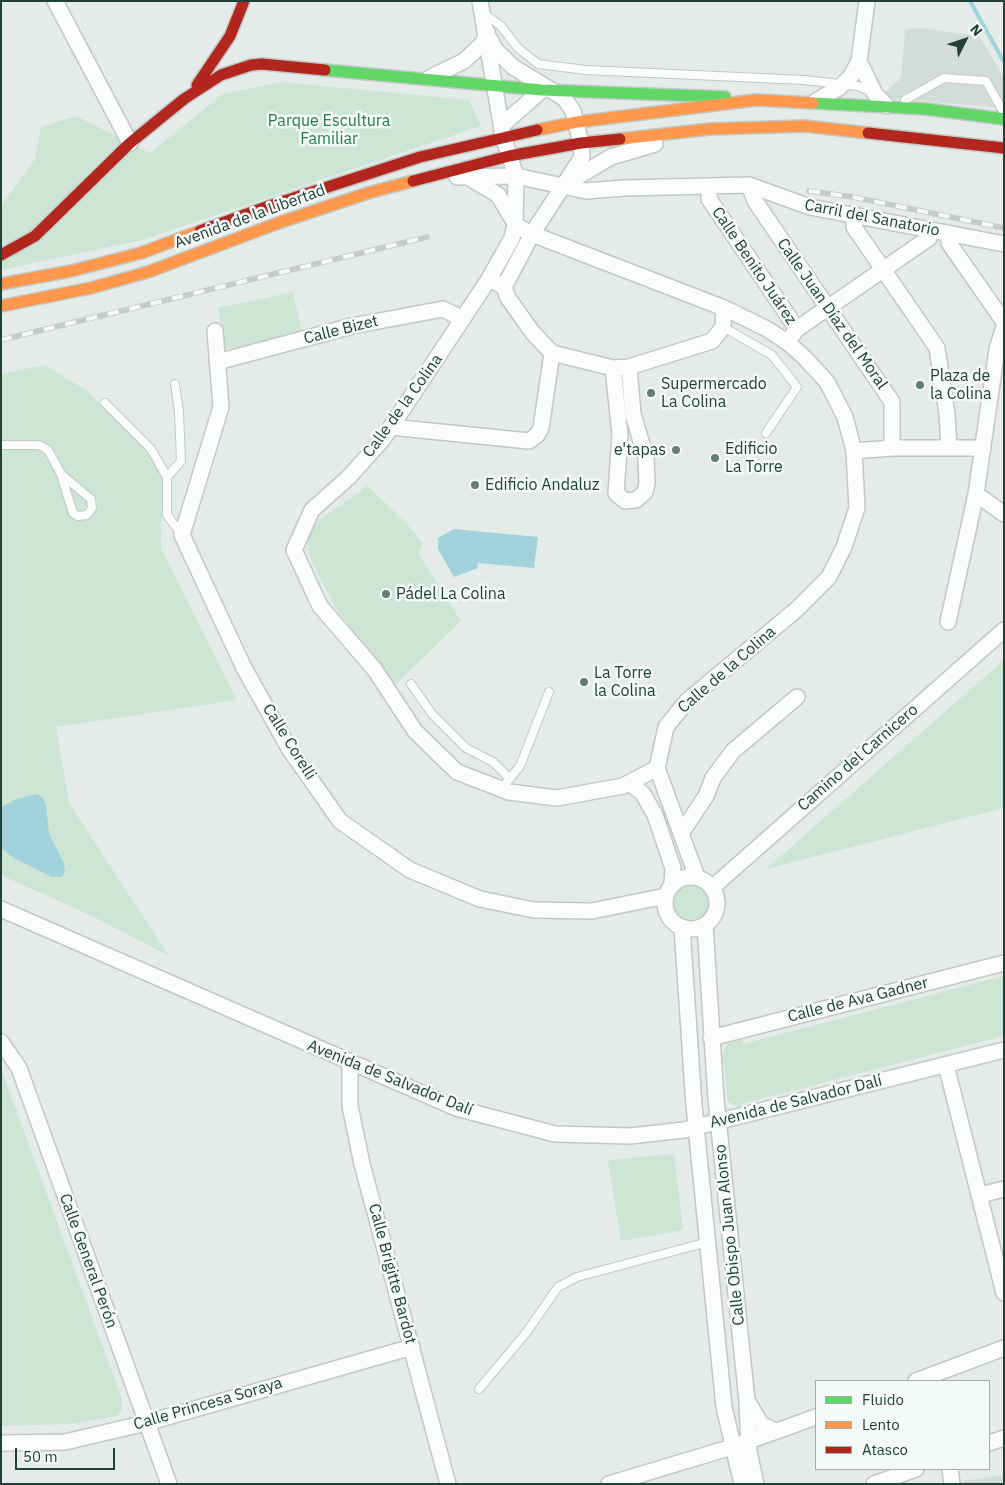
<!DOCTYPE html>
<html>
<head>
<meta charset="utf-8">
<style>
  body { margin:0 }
  #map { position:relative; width:1005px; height:1485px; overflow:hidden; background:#e5ebe8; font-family:"IBM Plex Sans",sans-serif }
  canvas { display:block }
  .frame { position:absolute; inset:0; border:2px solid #214039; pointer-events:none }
  .legend { position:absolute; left:815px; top:1380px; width:175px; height:90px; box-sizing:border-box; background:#f3faf7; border:1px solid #9fb0ab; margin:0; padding:6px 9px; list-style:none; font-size:15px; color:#214039 }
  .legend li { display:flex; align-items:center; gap:10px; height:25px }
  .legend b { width:25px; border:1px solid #9fb0ab }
  .north { position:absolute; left:940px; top:15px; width:50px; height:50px; -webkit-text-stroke:4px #f3faf7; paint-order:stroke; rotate:49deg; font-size:14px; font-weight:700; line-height:20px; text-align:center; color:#214039 }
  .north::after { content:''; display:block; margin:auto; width:18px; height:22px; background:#214039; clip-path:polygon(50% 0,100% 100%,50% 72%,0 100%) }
  .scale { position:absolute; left:15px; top:1448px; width:100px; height:22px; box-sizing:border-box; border:2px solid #214039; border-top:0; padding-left:6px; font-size:15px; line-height:18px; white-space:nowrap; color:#214039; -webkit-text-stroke:4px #f3faf7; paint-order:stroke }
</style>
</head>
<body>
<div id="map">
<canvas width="1005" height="1485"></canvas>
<div class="frame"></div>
<ul class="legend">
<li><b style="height:6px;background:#63d668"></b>Fluido</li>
<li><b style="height:6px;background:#ff974d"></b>Lento</li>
<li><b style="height:6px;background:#b3261e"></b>Atasco</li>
</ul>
<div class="north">N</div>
<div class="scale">50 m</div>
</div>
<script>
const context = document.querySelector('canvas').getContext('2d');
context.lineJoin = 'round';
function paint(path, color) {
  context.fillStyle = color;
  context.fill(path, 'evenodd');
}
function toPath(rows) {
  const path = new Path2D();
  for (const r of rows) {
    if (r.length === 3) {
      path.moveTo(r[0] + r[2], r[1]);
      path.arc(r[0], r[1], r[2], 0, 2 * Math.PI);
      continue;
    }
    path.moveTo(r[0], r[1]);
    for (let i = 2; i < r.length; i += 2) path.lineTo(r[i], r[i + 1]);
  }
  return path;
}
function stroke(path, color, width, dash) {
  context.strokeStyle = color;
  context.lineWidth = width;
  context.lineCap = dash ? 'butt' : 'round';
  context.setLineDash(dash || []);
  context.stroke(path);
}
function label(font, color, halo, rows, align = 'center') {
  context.font = font + ' "IBM Plex Sans",sans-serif';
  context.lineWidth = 5;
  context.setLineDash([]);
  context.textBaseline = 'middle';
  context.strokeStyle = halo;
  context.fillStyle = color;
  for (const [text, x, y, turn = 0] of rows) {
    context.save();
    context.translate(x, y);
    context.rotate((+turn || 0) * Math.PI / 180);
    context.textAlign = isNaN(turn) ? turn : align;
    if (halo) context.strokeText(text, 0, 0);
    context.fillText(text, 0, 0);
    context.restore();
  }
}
const built = toPath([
  [919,28,979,36,1004,77,1004,108,885,98,884,93,901,78,905,30],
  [1004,1475,1004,1484,962,1484,963,1481]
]);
const green = toPath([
  [281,82,469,100,481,126,142,240,1,270,1,206,35,159,41,127,76,116,150,153,223,94],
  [293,292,302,333,226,349,218,308],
  [45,365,87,391,143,444,162,473,161,548,237,700,56,727,69,803,169,956,92,916,1,875,1,374],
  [366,484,408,525,423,544,418,553,461,621,394,686,335,607,313,564,307,548,310,533,315,523,361,491],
  [1004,660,1004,808,766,869],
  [691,903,19],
  [1004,976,1004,1036,741,1104,741,1108,728,1102,723,1055,727,1044,742,1039,743,1044],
  [1,1069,122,1399,122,1410,116,1416,72,1424,1,1426],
  [674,1154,683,1230,621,1241,608,1160]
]);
const water = toPath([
  [454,529,538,537,534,568,477,563,478,568,454,577,438,549,438,538],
  [37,794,43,798,46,806,49,834,64,863,65,872,62,877,52,877,14,858,1,848,1,807,17,799]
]);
const stream = toPath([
  [970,1,1004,62]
]);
const lane = toPath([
  [483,13,501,26,518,48,538,64,586,70,804,80,858,86,873,93],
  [905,100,944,78,986,81,1004,113],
  [723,327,772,355,797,387,766,433],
  [105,403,151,449,167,477,167,515,182,535],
  [1,445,39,445,48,450,61,474,73,513,78,516,87,515,92,508,91,499,61,474],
  [167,477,181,461,179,412,175,384],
  [411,684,432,714,466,748,493,762,510,779],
  [507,782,520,766,549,692],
  [479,1389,526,1333,558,1287,577,1277,708,1242]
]);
const street = toPath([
  [55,1,130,143],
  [480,1,503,136,516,176,515,225,512,238,489,279,383,439,349,477,312,510,294,550,320,606,375,670,415,731,457,772,509,792,557,798,623,786,657,768,666,727,687,701,796,610,829,577,844,547,857,508,854,451,845,417,827,382,804,357,787,342,767,329,724,308,532,234,515,225],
  [490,39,495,49,513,67,564,98,573,111,581,143,582,157,532,234,504,287],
  [859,61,875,94,887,106],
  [429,78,464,61,483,43,487,32],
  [816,101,839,88,851,76,859,61,867,1],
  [501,126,542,90],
  [457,177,516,176,586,191,624,188,749,185,810,207,1004,244],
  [470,178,498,195,515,223],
  [567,183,611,157,655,144],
  [749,185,755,201,892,402,892,448],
  [709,186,709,199,797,329,787,342],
  [854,214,854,227,937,348,947,414,949,448],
  [948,233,949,243,1004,322],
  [495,282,504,287,508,298,533,333,552,353,613,368,629,367,712,341,723,327,724,308],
  [797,329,929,238,929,229],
  [215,331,221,407,182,535,244,668,290,750,340,821,410,870,480,899,534,910,592,911,666,896],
  [217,362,352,326,443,309,463,319],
  [613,368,620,434,616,493,625,501,636,500,645,492,647,483,646,458,633,414,629,367],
  [391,427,529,441,537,435,541,428,552,353],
  [854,451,892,448,983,448],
  [976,494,1004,514],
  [948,622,976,494,997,349,1004,327],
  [657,768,697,877],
  [630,783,643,794,655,815,673,868,672,884],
  [682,832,706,796,713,778,733,751,797,697],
  [691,903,26],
  [713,887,1004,630],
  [1,909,456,1108,555,1134,630,1136,684,1130,1004,1050],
  [705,925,716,1099,747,1401,749,1451,756,1484],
  [682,927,694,1106,724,1407,742,1484],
  [711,1038,1004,963],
  [1,1042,19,1068,169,1484],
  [350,1063,350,1106,362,1164,448,1484],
  [946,1065,1004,1293],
  [980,1195,1004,1189],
  [916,1381,1004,1348],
  [748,1402,761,1424,775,1431],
  [1,1443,65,1442,146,1423,412,1347],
  [989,1443,1004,1438],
  [950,1469,952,1484],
  [609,1484,732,1447,816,1417],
  [874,1484,916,1469]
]);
const fast = toPath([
  [325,70,542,90,725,97],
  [813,103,926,109,1004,119]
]);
const slow = toPath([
  [537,130,577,122,756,100,813,103],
  [620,139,710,129,805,126,868,133],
  [1,284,71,271,141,253,200,231],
  [1,306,91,288,148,272,281,222,368,193,413,181]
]);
const jam = toPath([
  [197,85,230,36,244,1],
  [868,133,1004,148],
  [413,181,509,156,581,143,620,139],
  [200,231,269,206,420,157,537,130],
  [1,255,35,236,130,143,184,99,221,75,251,65,262,64,325,70]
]);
const rail = toPath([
  [809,191,853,197,1004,228],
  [1,340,427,237]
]);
const markers = [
  [920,385,5,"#667c76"],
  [651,393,5,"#667c76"],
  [676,450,5,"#667c76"],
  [715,458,5,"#667c76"],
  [475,485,5,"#667c76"],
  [386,594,5,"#667c76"],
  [584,682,5,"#667c76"]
];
const parkNames = [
  ["Parque Escultura",329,121],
  ["Familiar",329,139]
];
const streetNames = [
  ["Avenida de la Libertad",250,217,-20],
  ["Carril del Sanatorio",872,218,11],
  ["Calle Benito Juárez",754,266,56],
  ["Calle Juan Díaz del Moral",832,314,55],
  ["Calle Bizet",341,330,-14],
  ["Calle de la Colina",403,406,-54],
  ["Calle de la Colina",727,670,-41],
  ["Calle Corelli",289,742,58],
  ["Camino del Carnicero",858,758,-41],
  ["Calle de Ava Gadner",858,1000,-14],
  ["Avenida de Salvador Dalí",390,1078,22],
  ["Avenida de Salvador Dalí",796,1102,-14],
  ["Calle Obispo Juan Alonso",730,1235,-96],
  ["Calle General Perón",88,1261,70],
  ["Calle Brigitte Bardot",392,1274,75],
  ["Calle Princesa Soraya",208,1404,-16]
];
const poiNames = [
  ["Plaza de",930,376],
  ["la Colina",930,394],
  ["Supermercado",661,384],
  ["La Colina",661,402],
  ["Edificio",725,449],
  ["La Torre",725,467],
  ["e'tapas",666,450,"right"],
  ["Edificio Andaluz",485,485],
  ["Pádel La Colina",396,594],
  ["La Torre",594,673],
  ["la Colina",594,691]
];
paint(built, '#d2ddd8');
paint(green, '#cde5d5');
paint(water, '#a2d2dc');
stroke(stream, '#a2d2dc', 4);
stroke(lane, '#c2c8c5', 10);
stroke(street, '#c2c8c5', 18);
stroke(fast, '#c0c9c6', 14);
stroke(slow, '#c0c9c6', 14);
stroke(jam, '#c0c9c6', 14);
stroke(lane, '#fbfcfc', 8);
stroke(street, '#fbfcfc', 15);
stroke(fast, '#63d668', 11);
stroke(slow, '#ff974d', 11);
stroke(jam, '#b3261e', 11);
stroke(rail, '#c7ccca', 5.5);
stroke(rail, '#f3faf7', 4, [11]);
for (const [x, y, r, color] of markers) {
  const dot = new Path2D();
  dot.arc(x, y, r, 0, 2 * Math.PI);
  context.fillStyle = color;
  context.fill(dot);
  stroke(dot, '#f3faf7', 2);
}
label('16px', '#277a4b', '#f3faf7', parkNames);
label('16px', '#214039', '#f3faf7', streetNames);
label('16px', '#214039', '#f3faf7', poiNames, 'left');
</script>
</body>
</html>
